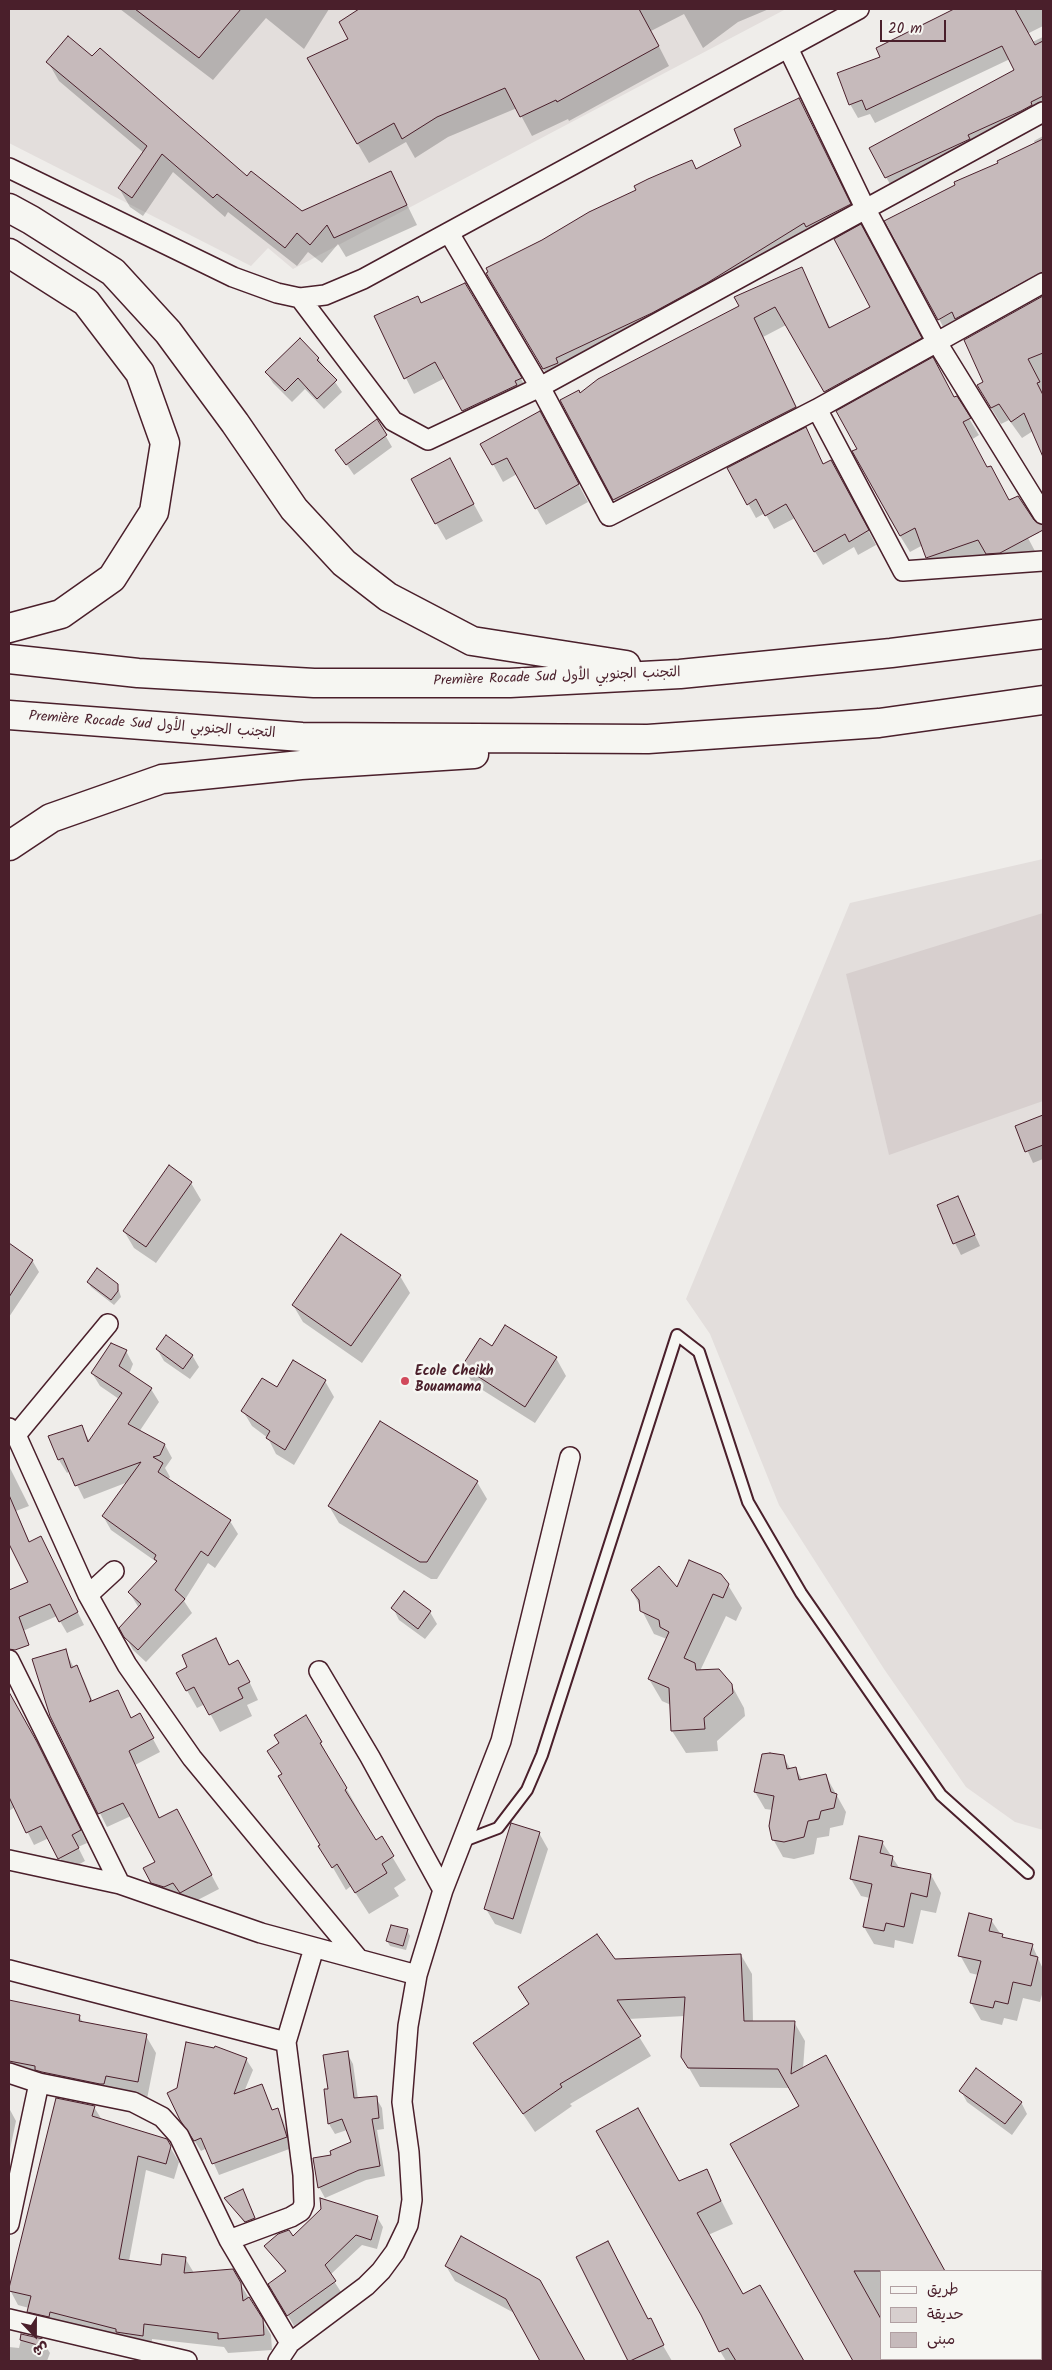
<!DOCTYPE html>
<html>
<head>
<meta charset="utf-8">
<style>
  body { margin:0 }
  #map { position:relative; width:1052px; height:2370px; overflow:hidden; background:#efedea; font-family:Kalam,"Playpen Sans Arabic",sans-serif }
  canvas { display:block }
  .frame { position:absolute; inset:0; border:10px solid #4a1f2b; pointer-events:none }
  .legend { position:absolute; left:880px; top:2270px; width:162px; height:90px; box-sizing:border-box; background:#f6f6f2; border:1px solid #b1a0a2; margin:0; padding:6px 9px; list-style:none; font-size:15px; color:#4a1f2b }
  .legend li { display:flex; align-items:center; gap:10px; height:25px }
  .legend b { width:25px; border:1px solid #b1a0a2 }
  .north { position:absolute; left:10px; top:2310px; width:50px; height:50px; -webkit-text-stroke:4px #f6f6f2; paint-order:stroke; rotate:158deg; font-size:14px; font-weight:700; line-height:20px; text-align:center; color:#4a1f2b }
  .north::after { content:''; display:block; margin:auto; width:18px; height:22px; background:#4a1f2b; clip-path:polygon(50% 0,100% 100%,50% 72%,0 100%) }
  .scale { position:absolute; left:880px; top:20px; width:66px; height:22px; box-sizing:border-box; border:2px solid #4a1f2b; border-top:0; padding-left:6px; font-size:15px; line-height:18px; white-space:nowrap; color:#4a1f2b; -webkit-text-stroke:4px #f6f6f2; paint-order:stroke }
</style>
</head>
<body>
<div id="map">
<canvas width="1052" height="2370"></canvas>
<div class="frame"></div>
<ul class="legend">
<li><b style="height:6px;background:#f6f6f2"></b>طريق</li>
<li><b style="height:14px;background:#d7cfce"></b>حديقة</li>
<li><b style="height:14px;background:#c6babb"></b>مبنى</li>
</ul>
<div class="north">ش</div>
<div class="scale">20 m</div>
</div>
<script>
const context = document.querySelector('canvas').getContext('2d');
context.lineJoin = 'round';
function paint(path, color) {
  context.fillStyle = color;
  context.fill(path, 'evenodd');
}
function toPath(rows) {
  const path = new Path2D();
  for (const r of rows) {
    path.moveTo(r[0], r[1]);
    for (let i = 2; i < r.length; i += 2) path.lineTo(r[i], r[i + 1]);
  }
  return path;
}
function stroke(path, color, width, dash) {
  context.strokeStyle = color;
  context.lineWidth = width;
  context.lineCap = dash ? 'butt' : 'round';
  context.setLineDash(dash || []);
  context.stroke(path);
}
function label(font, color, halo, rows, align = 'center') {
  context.font = font + ' Kalam,"Playpen Sans Arabic",sans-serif';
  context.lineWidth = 5;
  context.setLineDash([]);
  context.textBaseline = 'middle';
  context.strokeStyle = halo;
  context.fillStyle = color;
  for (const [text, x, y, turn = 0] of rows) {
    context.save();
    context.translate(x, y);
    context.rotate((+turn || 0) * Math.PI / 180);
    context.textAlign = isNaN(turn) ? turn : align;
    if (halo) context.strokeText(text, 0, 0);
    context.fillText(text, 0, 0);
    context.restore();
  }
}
const built = toPath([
  [9,9,786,9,293,269,268,248,251,266,9,143],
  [1043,859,1043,1830,1015,1822,966,1787,884,1669,779,1505,710,1334,686,1299,850,903]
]);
const green = toPath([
  [1043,913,1043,1101,889,1155,846,974]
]);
const shadow = toPath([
  [120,9,329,9,304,49,266,18,213,80],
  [361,9,769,9,738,22,703,48,684,14,651,31,669,66,569,121,568,119,532,136,517,108,448,137,415,158,406,142,369,163,308,59,350,40,340,22],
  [957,9,1043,9,1043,26,1015,40,1019,48,1043,37,1043,114,894,191,886,177,1016,71,1010,59,875,123,870,114,858,118,850,104,882,57,923,27,922,24],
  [48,62,248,177,301,212,391,172,417,225,346,257,338,244,322,263,308,252,297,266,228,212,225,217,173,172,143,216,130,207,119,188,144,153,59,81],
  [799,99,857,218,551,382,488,274,638,191,696,170,743,147],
  [1043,136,1043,292,948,336,939,319,1000,163,1035,144,1034,141],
  [871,244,931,357,836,410,786,325,763,337,806,426,625,518,614,499,580,395,740,307,801,269,831,329,871,307],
  [465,284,530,394,472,427,445,378,414,394,375,317,421,304],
  [1043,297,1043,454,1033,431,1022,438,1009,420,1001,424,988,403,984,383,966,340],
  [318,358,342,392,324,409,305,389,292,402,273,383,266,372],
  [956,397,979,435,971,440,987,469,1009,501,1030,516,1039,533,1028,538,1037,555,937,574,923,545,910,552,889,518,854,452],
  [377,421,392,447,354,475,337,450],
  [805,429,824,465,839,476,876,545,858,555,854,547,823,565,795,518,774,529,765,513,756,518,729,469],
  [549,430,588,502,546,525,517,474,503,482,482,444],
  [450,460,483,521,446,540,436,523],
  [1043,1116,1043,1159,1033,1163,1017,1127],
  [191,1183,201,1200,156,1263,134,1248,124,1231],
  [958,1198,980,1246,961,1255,955,1243],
  [9,1245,32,1260,39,1272,9,1317],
  [400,1276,410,1293,362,1363,303,1322,293,1305],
  [88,1282,117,1285,121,1297,114,1305,91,1287],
  [492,1347,556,1358,566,1376,535,1423,473,1384,463,1366],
  [157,1349,192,1355,199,1367,190,1379,164,1361],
  [126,1351,133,1364,129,1374,151,1389,159,1402,139,1432,165,1445,172,1458,165,1468,170,1477,168,1480,230,1521,238,1534,215,1568,208,1563,184,1601,192,1613,146,1662,133,1650,121,1628,139,1608,129,1592,158,1563,111,1530,103,1516,128,1482,84,1499,70,1471,67,1473,59,1460,50,1437,81,1426,90,1442,119,1399,100,1386,92,1373],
  [293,1362,325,1381,334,1397,294,1465,276,1454,268,1438,252,1426,243,1411,277,1389],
  [9,1466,29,1506,16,1511,30,1543,47,1550,84,1625,67,1633,57,1616,16,1634,9,1621,9,1591,29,1583,11,1546,9,1547],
  [477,1482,487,1499,437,1579,431,1579,339,1523,329,1506],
  [728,1585,742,1608,736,1621,726,1616,700,1671,731,1684,744,1708,745,1716,717,1741,718,1751,686,1753,672,1731,671,1705,662,1701,649,1679,667,1639,654,1634,632,1591],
  [405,1593,430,1612,437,1624,425,1639,399,1620,393,1608],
  [215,1640,230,1666,248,1679,258,1700,247,1705,252,1716,220,1732,205,1704,197,1708,177,1673,189,1667],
  [65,1650,74,1668,77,1667,84,1680,93,1702,132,1719,140,1715,160,1752,135,1765,160,1819,184,1824,219,1889,188,1905,181,1895,172,1900,160,1896,145,1868,156,1863,131,1816,107,1827,51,1716],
  [9,1695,44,1756,87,1843,78,1847,85,1861,67,1871,49,1838,34,1845,15,1807,9,1811],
  [306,1717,359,1811,357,1812,375,1841,381,1838,406,1880,394,1888,399,1896,369,1914,351,1886,346,1890,280,1777,283,1775,281,1744],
  [783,1756,791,1770,796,1769,803,1781,826,1776,846,1812,843,1825,830,1828,829,1836,817,1838,814,1854,794,1859,783,1857,773,1839,773,1810,765,1809,755,1792],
  [539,1833,548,1849,521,1934,495,1924,486,1909],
  [882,1842,900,1869,931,1875,941,1893,936,1913,921,1910,913,1944,895,1940,894,1948,874,1944,864,1927,870,1898,861,1896,851,1879],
  [991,1920,1004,1939,1032,1945,1043,1969,1043,1991,1040,2002,1023,1998,1017,2021,1004,2018,1002,2025,981,2020,971,2003,978,1975,970,1973,960,1955],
  [407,1930,410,1936,406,1950,390,1946,387,1941],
  [741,1955,752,1974,753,2022,794,2022,805,2041,803,2069,836,2076,943,2271,881,2271,881,2359,908,2359,904,2361,854,2361,732,2144,801,2107,790,2088,700,2087,682,2056,685,2016,628,2019,651,2056,570,2104,572,2106,535,2132,475,2043,614,1960],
  [9,2002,79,2016,84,2024,146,2036,156,2053,147,2099,9,2070],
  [347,2053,353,2064,358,2099,376,2098,382,2108,384,2129,377,2130,385,2176,366,2180,325,2198,319,2187,332,2156,352,2143,347,2130,335,2134,329,2124,330,2090],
  [246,2059,253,2070,244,2092,261,2086,273,2111,277,2109,283,2120,292,2148,219,2175,207,2148,201,2151,188,2131],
  [961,2091,1021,2102,1027,2114,1012,2135,967,2102],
  [94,2107,102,2120,170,2147,179,2162,174,2179,146,2170,129,2261,162,2266,185,2258,194,2273,232,2270,271,2335,272,2350,228,2353,224,2347,152,2339,151,2350,37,2327,28,2312,29,2308,18,2305,10,2290],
  [9,2108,16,2121,9,2154],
  [706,2170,733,2224,708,2235,743,2296,760,2286,803,2361,726,2361,720,2351,679,2183],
  [243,2191,261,2230,252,2233,226,2198],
  [377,2217,383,2227,377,2249,362,2245,330,2275,341,2292,294,2326,270,2284,286,2273,266,2246],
  [577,2258,648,2320,672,2361,629,2361],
  [446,2266,549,2297,584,2361,542,2361,516,2314,455,2281],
  [1043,2327,1043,2361,1039,2361,1041,2329],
  [22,2335,42,2340,50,2353,47,2361,9,2361,9,2347,19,2348],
  [944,2359,992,2359,993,2361,945,2361]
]);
const building = toPath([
  [135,9,241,9,199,58,135,9],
  [359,9,639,9,659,46,557,102,556,100,520,117,505,88,437,117,402,139,394,123,357,144,307,58,348,39,339,22,359,9],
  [954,9,1015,9,1035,45,1043,41,1043,96,1031,102,1032,105,1021,111,968,135,970,139,885,178,869,148,1014,70,1002,46,866,110,862,100,849,105,837,73,880,57,876,48,954,9],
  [68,36,92,56,100,48,247,176,251,171,302,211,391,171,407,205,334,238,327,225,310,245,297,233,285,248,217,194,213,198,162,154,132,198,118,188,147,146,46,62,68,36],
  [799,98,851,204,806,227,804,223,707,283,652,313,556,358,558,363,543,369,486,273,488,272,486,268,542,240,589,212,636,190,634,186,648,179,692,160,696,169,741,146,734,129,799,98],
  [1043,139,1043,272,955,319,952,312,938,320,884,221,955,185,954,182,998,163,997,161,1043,139],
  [861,224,922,338,824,392,775,307,754,318,796,407,613,500,560,400,579,390,580,393,598,379,739,306,734,297,802,267,829,328,870,307,834,239,861,224],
  [465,283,522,378,515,381,517,385,462,411,435,362,404,379,374,316,418,296,421,303,465,283],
  [1043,296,1043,353,1028,359,1040,382,1037,383,1043,395,1043,457,1024,413,1011,422,999,404,991,408,977,385,983,382,964,340,1043,296],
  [300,338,319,358,317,360,337,380,317,399,298,378,285,391,265,372,300,338],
  [933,357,954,397,957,396,971,418,963,422,987,467,991,466,1009,500,1018,496,1034,520,1043,525,1043,530,1000,553,986,554,978,540,926,558,915,528,900,536,852,451,857,449,836,411,933,357],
  [540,411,579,484,535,509,507,458,492,465,480,444,540,411],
  [377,419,387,435,346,465,335,450,377,419],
  [806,427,823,464,831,460,869,530,849,542,845,534,814,552,786,504,765,516,756,499,747,505,727,468,806,427],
  [450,458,474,504,435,524,411,479,450,458],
  [1043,1115,1043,1145,1025,1152,1015,1126,1043,1115],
  [169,1165,192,1182,146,1247,123,1231,169,1165],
  [958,1196,975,1235,953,1244,937,1205,958,1196],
  [341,1234,401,1275,351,1346,292,1305,341,1234],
  [9,1243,33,1260,9,1297,9,1243],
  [97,1268,118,1284,118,1291,111,1300,87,1282,97,1268],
  [505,1325,557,1357,525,1407,462,1366,480,1338,492,1346,505,1325],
  [166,1335,193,1355,183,1369,156,1349,166,1335],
  [111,1343,127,1350,119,1366,152,1388,128,1424,165,1444,160,1455,153,1457,163,1463,158,1472,231,1520,208,1556,201,1551,175,1590,185,1599,138,1650,124,1637,119,1628,141,1604,128,1592,157,1561,154,1559,156,1555,102,1516,141,1462,75,1486,63,1458,58,1460,48,1436,82,1425,88,1442,122,1393,91,1373,111,1343],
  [293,1360,326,1380,285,1450,266,1438,270,1431,241,1411,262,1378,277,1387,293,1360],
  [380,1421,478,1481,427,1562,420,1562,328,1506,380,1421],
  [9,1495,29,1542,41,1536,78,1612,59,1622,50,1604,19,1617,29,1645,15,1650,9,1649,9,1590,28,1582,9,1544,9,1495],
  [689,1560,721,1574,729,1584,723,1598,713,1594,684,1658,695,1663,696,1670,719,1669,732,1684,733,1693,704,1718,705,1729,671,1731,669,1688,648,1679,669,1632,660,1627,659,1620,640,1611,639,1600,631,1590,659,1566,677,1587,689,1560],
  [404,1591,431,1611,418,1629,391,1608,404,1591],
  [216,1638,229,1665,238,1660,250,1682,238,1688,243,1698,209,1715,194,1687,186,1691,176,1673,187,1667,182,1655,216,1638],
  [66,1649,71,1668,77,1665,91,1700,89,1702,118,1690,131,1718,140,1713,154,1738,129,1751,159,1818,177,1809,212,1875,180,1893,173,1883,164,1887,151,1883,143,1868,155,1862,123,1803,98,1814,50,1716,32,1659,66,1649],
  [9,1692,37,1742,81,1830,72,1835,79,1848,58,1859,41,1826,26,1833,9,1797,9,1692],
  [306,1715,322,1742,320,1743,347,1788,345,1790,376,1840,382,1836,394,1856,382,1864,387,1873,355,1893,337,1864,332,1868,318,1846,320,1845,278,1776,282,1774,267,1751,279,1743,274,1735,306,1715],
  [770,1753,784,1755,787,1769,796,1767,799,1780,826,1774,831,1792,837,1794,834,1808,821,1811,819,1819,808,1821,804,1837,784,1842,772,1840,769,1826,774,1796,754,1792,762,1754,770,1753],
  [511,1823,540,1832,513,1919,484,1909,511,1823],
  [859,1836,883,1841,880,1853,893,1856,891,1866,931,1874,927,1897,911,1893,904,1927,886,1923,884,1931,863,1927,872,1884,850,1879,859,1836],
  [969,1913,992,1919,989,1931,1003,1934,1002,1937,1033,1944,1030,1955,1038,1957,1031,1986,1013,1982,1008,2004,995,2001,993,2008,970,2003,981,1961,958,1956,969,1913],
  [391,1925,408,1929,403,1946,386,1941,391,1925],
  [597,1934,615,1959,741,1954,744,2021,795,2021,791,2074,826,2055,945,2271,854,2271,881,2319,881,2361,853,2361,730,2144,799,2106,778,2069,688,2068,681,2057,685,1997,617,2000,641,2036,560,2084,562,2087,523,2114,473,2043,529,2004,518,1987,597,1934],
  [9,2000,80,2015,79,2021,147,2034,138,2082,106,2076,104,2084,100,2084,42,2072,35,2070,35,2066,9,2061,9,2000],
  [186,2042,214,2048,215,2046,247,2058,234,2094,262,2084,272,2110,278,2108,287,2137,212,2164,201,2138,194,2141,180,2120,167,2093,177,2088,186,2042],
  [348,2051,354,2098,377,2096,379,2118,372,2119,380,2166,359,2170,318,2188,313,2158,331,2155,330,2151,351,2142,342,2119,328,2124,324,2089,328,2089,323,2055,348,2051],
  [976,2068,1022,2102,1005,2124,959,2091,976,2068],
  [56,2098,95,2106,92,2116,167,2139,171,2146,166,2164,138,2156,119,2259,161,2265,162,2254,186,2257,184,2273,233,2269,241,2283,243,2301,249,2297,263,2319,264,2335,218,2339,218,2333,144,2324,143,2336,116,2332,116,2329,50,2312,49,2317,27,2312,31,2296,9,2291,9,2288,56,2098],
  [638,2108,679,2181,707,2169,721,2201,697,2213,743,2294,760,2285,804,2361,736,2361,728,2348,719,2352,701,2315,596,2131,638,2108],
  [243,2189,255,2218,245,2222,224,2198,243,2189],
  [320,2198,378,2216,371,2240,356,2235,325,2265,336,2281,287,2316,268,2284,286,2271,264,2246,278,2234,289,2230,293,2236,321,2209,320,2198],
  [461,2236,540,2280,585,2361,540,2361,506,2299,445,2266,461,2236],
  [608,2241,648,2319,651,2318,664,2345,630,2361,628,2361,576,2257,608,2241],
  [21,2334,43,2339,41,2346,20,2340,21,2334]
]);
const lane = toPath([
  [461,1842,498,1828,527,1790,542,1755,677,1335,699,1352,748,1502,801,1593,941,1795,1028,1873]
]);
const street = toPath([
  [788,48,865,208,936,341,1043,514],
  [9,168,233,277,277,293,300,298,325,295,363,279,859,9],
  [449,233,540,387,609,516,817,409,1043,283],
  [300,298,393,421,428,440,540,387,1043,112],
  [817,409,903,571,1043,561],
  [9,1428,16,1435,88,1595,127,1665,192,1758,357,1957],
  [16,1435,108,1324],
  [88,1595,114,1571],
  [9,1660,120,1884],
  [319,1671,370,1757,443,1890],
  [9,1860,120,1884,261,1933,417,1975],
  [9,1970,286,2042],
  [9,2073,39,2083,9,2224],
  [39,2083,133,2102,162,2117,179,2136,229,2240,290,2343],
  [229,2240,291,2217,301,2211,304,2204,303,2175,286,2042,314,1948],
  [9,2319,187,2361],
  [278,2361,290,2343,366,2286,381,2271,395,2252,408,2225,412,2200,409,2152,402,2102,408,2026,417,1975,443,1890,501,1741,570,1457]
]);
const highway = toPath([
  [9,208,31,220,113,272,168,332,235,423,294,509,344,563,388,597,472,641,626,665],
  [9,253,86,302,140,373,165,443,154,512,112,578,61,614,9,628],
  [9,659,138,673,314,683,510,683,680,674,891,653,1043,634],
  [9,715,302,737,648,739,879,723,1043,700],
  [9,846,51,818,162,779,301,765,474,754]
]);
const markers = [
  [405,1381,5,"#d1495b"]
];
const streetNames = [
  ["Première Rocade Sud التجنب الجنوبي الأول",557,678,-2],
  ["Première Rocade Sud التجنب الجنوبي الأول",152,726,4]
];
const poiNames = [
  ["Ecole Cheikh",415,1373],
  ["Bouamama",415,1389]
];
paint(built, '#e3dedc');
paint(green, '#d7cfce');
paint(shadow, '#0003');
paint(building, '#c6babb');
stroke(building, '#4a1f2b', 1);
stroke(lane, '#4a1f2b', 14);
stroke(street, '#4a1f2b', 22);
stroke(highway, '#4a1f2b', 31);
stroke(lane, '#f6f6f2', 10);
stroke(street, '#f6f6f2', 19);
stroke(highway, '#f6f6f2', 28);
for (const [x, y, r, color] of markers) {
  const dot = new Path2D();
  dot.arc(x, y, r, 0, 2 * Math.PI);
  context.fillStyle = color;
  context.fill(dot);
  stroke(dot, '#f6f6f2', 2);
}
label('14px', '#4a1f2b', '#f6f6f2', streetNames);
label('bold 14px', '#4a1f2b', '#f6f6f2', poiNames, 'left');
</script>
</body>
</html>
